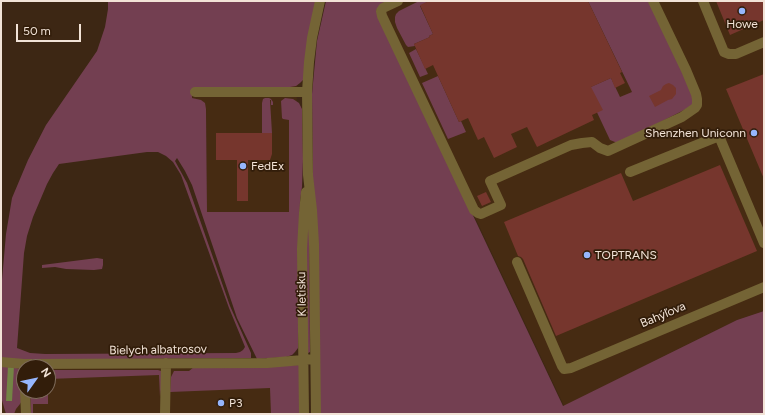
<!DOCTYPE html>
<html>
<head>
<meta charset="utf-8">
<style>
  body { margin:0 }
  #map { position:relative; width:765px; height:415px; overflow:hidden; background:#3d2714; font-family:Figtree,sans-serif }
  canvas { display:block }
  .frame { position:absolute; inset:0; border:2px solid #f2e3d7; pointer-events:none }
  .north { position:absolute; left:16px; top:359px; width:40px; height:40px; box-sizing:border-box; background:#321d0a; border:1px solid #7f6c5c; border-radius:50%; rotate:57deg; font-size:11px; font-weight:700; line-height:16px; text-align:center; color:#f2e3d7 }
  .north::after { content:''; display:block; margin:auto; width:14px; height:18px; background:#96b6fd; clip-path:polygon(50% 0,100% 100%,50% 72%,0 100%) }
  .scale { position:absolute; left:16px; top:24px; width:65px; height:18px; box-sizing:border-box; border:2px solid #f2e3d7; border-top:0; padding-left:5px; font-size:12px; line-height:14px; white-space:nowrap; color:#f2e3d7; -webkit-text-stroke:3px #321d0a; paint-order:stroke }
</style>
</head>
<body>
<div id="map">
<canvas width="765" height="415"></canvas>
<div class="frame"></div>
<div class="north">N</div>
<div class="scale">50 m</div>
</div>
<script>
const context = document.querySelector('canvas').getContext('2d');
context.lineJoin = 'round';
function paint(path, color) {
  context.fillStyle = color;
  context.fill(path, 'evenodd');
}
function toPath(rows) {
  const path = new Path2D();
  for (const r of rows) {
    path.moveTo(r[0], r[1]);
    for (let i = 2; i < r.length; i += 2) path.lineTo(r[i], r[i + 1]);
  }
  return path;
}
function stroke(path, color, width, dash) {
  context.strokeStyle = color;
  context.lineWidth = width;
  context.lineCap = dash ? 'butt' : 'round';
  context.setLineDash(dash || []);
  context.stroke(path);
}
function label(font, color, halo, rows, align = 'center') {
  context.font = font + ' Figtree,sans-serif';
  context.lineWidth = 3.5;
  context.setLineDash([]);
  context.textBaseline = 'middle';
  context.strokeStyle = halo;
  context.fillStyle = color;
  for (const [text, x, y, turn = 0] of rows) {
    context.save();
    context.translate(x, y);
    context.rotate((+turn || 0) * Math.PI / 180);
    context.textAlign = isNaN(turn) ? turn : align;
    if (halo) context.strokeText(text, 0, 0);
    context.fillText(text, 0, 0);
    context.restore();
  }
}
const built = toPath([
  [373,1,764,1,764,311,737,320,564,406],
  [298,78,295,129,293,214,207,215,206,109,192,98,192,84],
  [1,362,267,363,304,414,1,414],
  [24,367,48,367,48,391,24,391]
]);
const green = toPath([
  [108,1,317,1,304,79,300,83,296,86,290,87,192,88,192,98,201,100,205,103,206,109,207,212,289,212,289,120,283,119,282,118,281,101,285,98,293,99,299,103,302,109,303,159,302,187,300,201,298,343,298,348,295,352,292,355,286,357,257,359,237,318,233,306,192,185,185,171,177,158,175,161,187,183,230,306,251,353,251,358,1,360,1,291,6,234,12,198,28,160,46,125,97,51,105,27,108,9],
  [147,152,158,152,166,156,173,162,181,175,229,308,243,342,245,347,243,350,240,352,236,353,45,354,30,353,17,348,24,253,27,236,33,217,47,184,53,173,59,164],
  [326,1,394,1,376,10,563,406,737,320,764,311,764,414,319,414,313,181,312,94,317,41],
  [419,1,429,1,420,6,433,34,429,36,430,37,414,44,415,46,408,47,406,45,397,28,395,22,395,17,396,14,399,11],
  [588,1,650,1,695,98,692,106,619,143,615,142,610,140,586,89,611,78,620,97,632,92],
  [416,49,428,74,420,77,409,53],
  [438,76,459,122,461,121,466,132,448,139,422,83],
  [265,98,269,98,271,99,273,102,273,105,271,105,271,100,270,100,272,133,262,133,262,103,263,99],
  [306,225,309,225,310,352,308,353,307,351],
  [97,258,103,259,103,265,102,269,94,270,66,269,55,267,42,268,42,265],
  [1,365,21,369,22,372,23,399,20,404,16,409,14,414,6,414,1,397],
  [299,365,299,414,271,414,270,388,170,392,171,377,174,371,189,371,194,367],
  [48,370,158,370,161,371,163,374,160,397,159,375,48,379],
  [30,391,48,391,48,404,33,404,33,414,31,414]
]);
const water = toPath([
  [8,366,14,366,12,401,6,401]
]);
const building = toPath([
  [429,1,588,1,622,72,620,73,625,83,615,88,611,78,591,87,603,110,592,115,594,120,537,147,527,127,511,134,517,147,494,158,484,137,478,140,468,118,459,122,433,65,425,69,414,44,430,37,429,36,433,34,420,5],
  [716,1,764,1,764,20,730,35],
  [764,74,764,179,726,89],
  [669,83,673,85,676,88,676,94,672,99,668,100,655,107,649,96,661,90,663,86,666,84],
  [216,133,272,133,272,154,270,160,248,160,248,201,237,201,237,160,216,160],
  [720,165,757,251,556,336,523,259,521,257,518,256,504,222,621,173,633,201],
  [486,192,491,202,482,206,477,196]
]);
const minor = toPath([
  [398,1,383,8,381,11,382,16,474,210,478,213,481,214,501,205,490,181,571,145,582,143,592,142,600,148,608,151,682,117,695,108,697,105,697,99,696,94,686,70,653,1],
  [703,1,724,52,729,54,736,54,764,42],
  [195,92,307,92],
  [630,172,719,136,764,243],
  [517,262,562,366,564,369,571,368,764,287],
  [1,362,24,364,267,363,315,359],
  [25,391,26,414],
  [165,414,166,363],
  [304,414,302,249,304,213,306,192],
  [316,414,314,244,312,210,308,175,307,92,309,62,312,38,320,1]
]);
const markers = [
  [742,11,4,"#96b6fd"],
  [754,133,4,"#96b6fd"],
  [243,166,4,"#96b6fd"],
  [587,255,4,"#96b6fd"],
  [221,403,4,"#96b6fd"]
];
const poiNames = [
  ["Howe",742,24,"center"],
  ["Shenzhen Uniconn",746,133,"right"],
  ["FedEx",251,166],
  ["TOPTRANS",595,255],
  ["P3",229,403]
];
const streetNames = [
  ["K letisku",302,294,-91],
  ["Bahýľova",663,315,-23],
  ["Bielych albatrosov",158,350,-1]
];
paint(built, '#462b12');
paint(green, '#733f51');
paint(water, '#738444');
paint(building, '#76362d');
stroke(minor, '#746435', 10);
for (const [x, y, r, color] of markers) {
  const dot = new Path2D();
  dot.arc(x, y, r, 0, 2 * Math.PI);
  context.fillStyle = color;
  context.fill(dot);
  stroke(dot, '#321d0a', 1.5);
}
label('12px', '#f2e3d7', '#321d0a', poiNames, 'left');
label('12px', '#f2e3d7', '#321d0a', streetNames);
</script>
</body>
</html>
